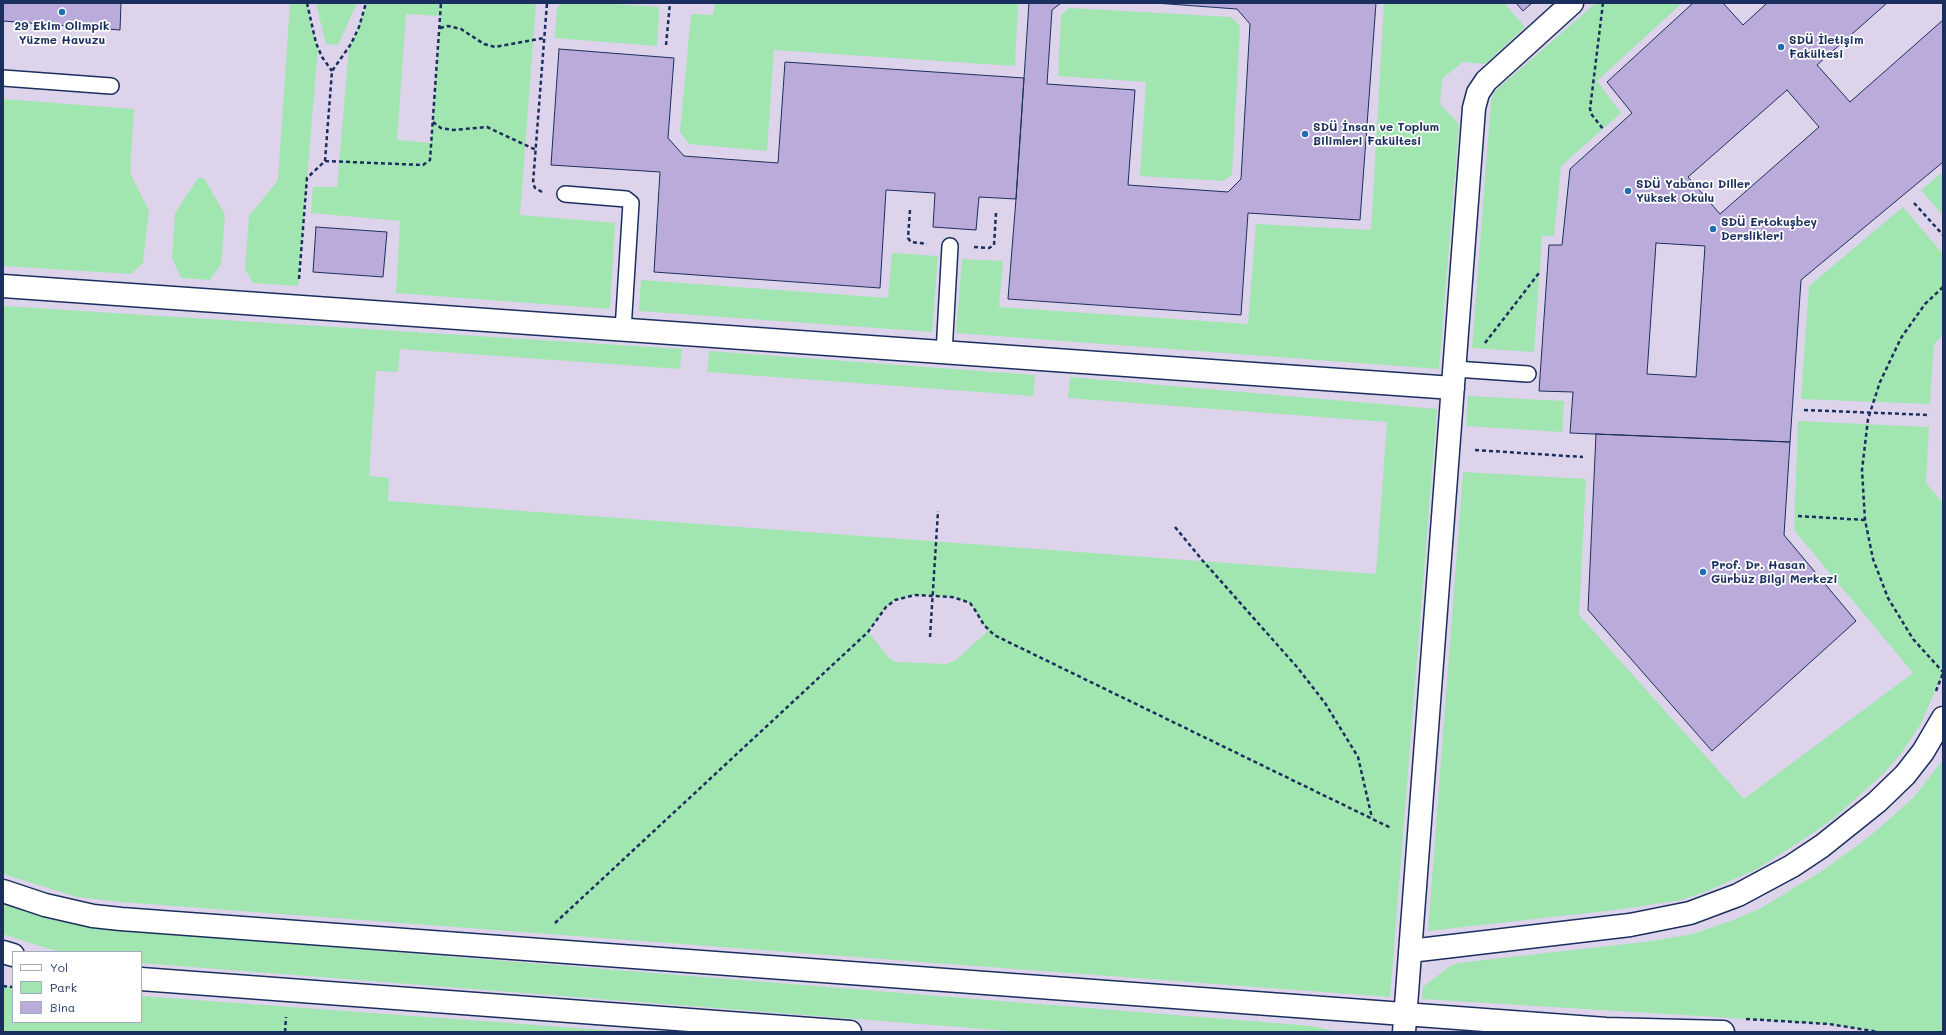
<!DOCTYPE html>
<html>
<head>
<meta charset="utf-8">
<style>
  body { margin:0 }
  #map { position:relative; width:1946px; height:1035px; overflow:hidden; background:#ebe6f4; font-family:Mali,sans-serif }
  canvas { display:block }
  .frame { position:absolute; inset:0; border:4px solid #1b2f5e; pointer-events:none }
  .legend { position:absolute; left:12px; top:951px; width:130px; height:72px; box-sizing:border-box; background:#fff; border:1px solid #a4acbf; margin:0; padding:5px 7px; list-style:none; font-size:12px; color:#1b2f5e }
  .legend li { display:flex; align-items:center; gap:8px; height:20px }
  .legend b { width:20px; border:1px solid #a4acbf }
</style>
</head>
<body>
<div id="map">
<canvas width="1946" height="1035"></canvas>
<div class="frame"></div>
<ul class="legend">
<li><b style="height:5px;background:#fff"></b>Yol</li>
<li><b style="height:11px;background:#a1e5b1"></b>Park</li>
<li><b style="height:11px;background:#bbabdb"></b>Bina</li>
</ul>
</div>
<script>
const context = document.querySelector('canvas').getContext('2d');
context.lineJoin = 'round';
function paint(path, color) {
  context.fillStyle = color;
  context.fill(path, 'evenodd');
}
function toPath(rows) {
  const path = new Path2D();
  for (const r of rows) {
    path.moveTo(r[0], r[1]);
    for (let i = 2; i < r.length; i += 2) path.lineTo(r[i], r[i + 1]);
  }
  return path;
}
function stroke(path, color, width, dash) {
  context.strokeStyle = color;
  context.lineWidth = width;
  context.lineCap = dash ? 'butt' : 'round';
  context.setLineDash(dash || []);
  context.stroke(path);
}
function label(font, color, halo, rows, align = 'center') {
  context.font = font + ' Mali,sans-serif';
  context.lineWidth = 3.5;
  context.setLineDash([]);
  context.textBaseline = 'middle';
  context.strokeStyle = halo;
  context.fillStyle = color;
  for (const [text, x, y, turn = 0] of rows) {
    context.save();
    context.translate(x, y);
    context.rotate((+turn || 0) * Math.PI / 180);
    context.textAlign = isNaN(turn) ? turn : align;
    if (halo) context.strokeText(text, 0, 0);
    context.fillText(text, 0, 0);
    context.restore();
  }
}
const built = toPath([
  [3,3,1943,3,1943,1032,3,1032],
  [13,952,141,952,141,1022,13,1022]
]);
const green = toPath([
  [290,3,307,3,311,26,318,47,298,286,253,283,245,269,249,216,278,180],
  [316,3,357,3,338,45,326,44],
  [366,3,536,3,520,215,615,223,610,309,396,293,400,221,311,213,313,187,337,187,349,47,359,27],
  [406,14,441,16,431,143,397,140],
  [562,3,598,3,659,7,657,46,555,38,557,8],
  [715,3,1018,3,1015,66,774,50,767,151,689,144,680,132,691,14,713,15],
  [1384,3,1504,3,1525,27,1485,64,1463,62,1442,79,1440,104,1459,124,1439,369,956,333,962,259,1003,261,999,307,1248,324,1256,224,1371,230],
  [1596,3,1682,3,1597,81,1621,113,1561,166,1554,236,1542,236,1534,352,1472,348,1491,100,1495,91],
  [1069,8,1231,17,1240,26,1232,174,1224,181,1140,176,1146,82,1058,76,1061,15],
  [3,99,134,109,130,173,149,211,143,263,131,274,3,266],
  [1943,172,1943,215,1921,190],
  [198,178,204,178,225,215,221,264,210,280,181,278,172,258,175,213],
  [1903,207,1943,254,1943,335,1934,344,1930,404,1801,399,1809,286],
  [892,253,938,256,932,332,639,311,641,280,888,298],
  [3,306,682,349,680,369,400,349,398,372,376,371,369,476,389,478,388,501,1376,574,1387,422,1068,398,1070,377,1437,409,1390,997,121,902,77,897,3,874],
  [915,595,952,597,962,600,970,603,975,610,988,631,956,660,946,664,896,662,889,658,868,632,886,607,895,600],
  [709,351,1035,375,1033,396,707,372],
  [1468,396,1564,401,1562,432,1466,426],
  [1798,421,1929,427,1926,483,1943,503,1943,673,1920,725,1902,752,1884,773,1834,818,1807,837,1757,869,1705,892,1681,900,1623,909,1428,931,1463,472,1586,479,1579,615,1744,799,1913,673,1794,530],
  [1943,760,1943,1032,1879,1032,1829,1024,1422,999,1423,987,1450,966,1458,963,1652,941,1693,934,1733,920,1761,908,1825,869,1870,836,1913,798],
  [3,904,49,919,119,930,1312,1026,1338,1032,1022,1032,141,963,141,952,59,952,3,934],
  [4,986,13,987,13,1022,141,1022,141,996,631,1032,3,1032]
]);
const building = toPath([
  [3,3,121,3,120,30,3,21,3,3],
  [1029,3,1061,3,1052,10,1047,84,1135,90,1128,185,1228,192,1241,179,1250,24,1237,9,1155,3,1376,3,1360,220,1248,213,1241,315,1008,299,1016,199,1029,3],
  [1516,3,1532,3,1523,11,1516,3],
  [1693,3,1723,3,1743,25,1766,4,1765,3,1887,3,1817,65,1850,102,1943,20,1943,162,1801,280,1790,442,1570,433,1573,392,1539,391,1549,245,1562,245,1570,169,1632,113,1607,82,1693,3],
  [1787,90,1819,127,1720,214,1688,177,1787,90],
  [1656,243,1705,246,1696,377,1647,374,1656,243],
  [559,49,674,58,668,138,684,156,778,163,785,62,1024,78,1016,199,979,197,976,230,933,227,935,193,886,190,880,288,654,272,660,172,551,165,559,49],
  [316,227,387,232,383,277,313,272,316,227],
  [1596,434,1790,442,1784,535,1856,621,1712,751,1588,610,1596,434]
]);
const path = toPath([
  [307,3,316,43,322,57,332,71],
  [1603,3,1590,109,1592,115,1603,129],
  [440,28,448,26,461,29,484,44,495,47,544,38],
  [666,45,670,3],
  [433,122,441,128,453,130,487,127,536,150],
  [325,161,423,165,430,160,441,3],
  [542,192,535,188,533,183,547,3],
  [1914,203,1943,235],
  [910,210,908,238,911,242,927,244],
  [974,247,989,248,994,245,996,213],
  [299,279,307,178,325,161,332,71,351,44,359,27,366,3],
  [1943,287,1925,304,1901,338,1880,382,1868,419,1862,470,1865,520,1873,559,1888,598,1913,639,1943,672],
  [1485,343,1539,273],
  [1804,410,1930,415],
  [1475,450,1583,457],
  [1798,516,1865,520],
  [1175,527,1203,561,1297,667,1325,703,1358,757,1372,818],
  [930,637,938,511],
  [1936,691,1943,673],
  [555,923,868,632,886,607,895,600,915,595,952,597,962,600,970,603,975,610,984,625,994,635,1391,828],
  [3,986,13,987],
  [1746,1019,1829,1024,1879,1032],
  [285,1032,286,1017]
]);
const service = toPath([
  [3,78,111,86],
  [565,194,626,199,631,203,623,330],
  [944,353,950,246],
  [1455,369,1528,374]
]);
const minor = toPath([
  [3,286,1453,388],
  [3,891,45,905,93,916,121,919,1606,1029,1723,1032],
  [1410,951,1630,925,1690,913,1738,895,1792,866,1822,846,1877,802,1905,775,1923,752,1943,718],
  [3,952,13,955],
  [141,979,850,1032],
  [1404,1032,1474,108,1478,93,1486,81,1572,3]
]);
const markers = [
  [62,12,4,"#1f6fb2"],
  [1781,47,4,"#1f6fb2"],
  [1305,134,4,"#1f6fb2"],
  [1628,191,4,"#1f6fb2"],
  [1713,229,4,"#1f6fb2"],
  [1703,572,4,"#1f6fb2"]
];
const poiNames = [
  ["29 Ekim Olimpik",62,26,"center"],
  ["Yüzme Havuzu",62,40,"center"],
  ["SDÜ İletişim",1789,40],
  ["Fakültesi",1789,54],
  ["SDÜ İnsan ve Toplum",1313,127],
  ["Bilimleri Fakültesi",1313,141],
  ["SDÜ Yabancı Diller",1636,184],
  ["Yüksek Okulu",1636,198],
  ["SDÜ Ertokuşbey",1721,222],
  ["Derslikleri",1721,236],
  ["Prof. Dr. Hasan",1711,565],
  ["Gürbüz Bilgi Merkezi",1711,579]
];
paint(built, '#ddd4ec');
paint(green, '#a1e5b1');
paint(building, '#bbabdb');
stroke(building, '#1b2f5e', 1);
stroke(service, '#1b2f5e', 18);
stroke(minor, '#1b2f5e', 25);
stroke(path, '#1b2f5e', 2.5, [4, 3]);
stroke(service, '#fff', 15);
stroke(minor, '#fff', 22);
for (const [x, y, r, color] of markers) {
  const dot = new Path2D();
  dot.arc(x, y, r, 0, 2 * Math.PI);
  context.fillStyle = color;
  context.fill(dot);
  stroke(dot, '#fff', 1.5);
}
label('bold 12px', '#1b2f5e', '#fff', poiNames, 'left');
</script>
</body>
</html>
